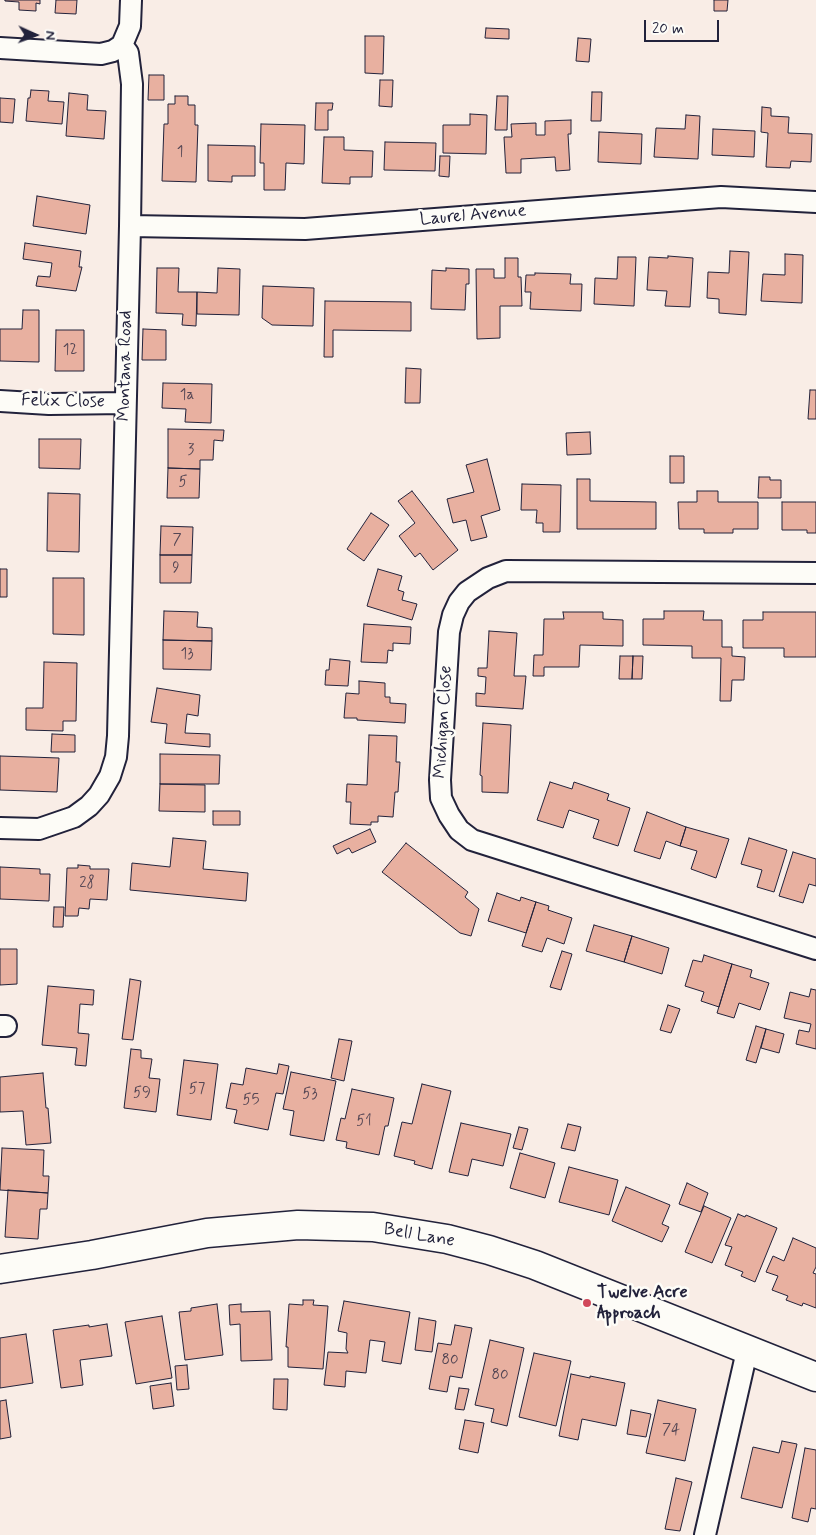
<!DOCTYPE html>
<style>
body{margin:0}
#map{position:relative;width:816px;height:1535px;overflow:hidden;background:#f9ede6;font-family:Mynerve,sans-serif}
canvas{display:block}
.north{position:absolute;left:10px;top:10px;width:50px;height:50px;-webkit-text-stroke:4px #fdfcf7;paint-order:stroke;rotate:92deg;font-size:14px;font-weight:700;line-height:20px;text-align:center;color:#22223b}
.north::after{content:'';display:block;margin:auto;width:18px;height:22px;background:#22223b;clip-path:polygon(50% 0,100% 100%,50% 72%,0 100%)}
.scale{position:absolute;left:644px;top:20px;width:75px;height:22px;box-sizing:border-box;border:2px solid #22223b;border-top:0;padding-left:6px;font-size:15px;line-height:18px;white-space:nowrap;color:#22223b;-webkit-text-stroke:4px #fdfcf7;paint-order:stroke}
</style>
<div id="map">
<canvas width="816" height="1535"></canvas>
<div class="north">N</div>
<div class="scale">20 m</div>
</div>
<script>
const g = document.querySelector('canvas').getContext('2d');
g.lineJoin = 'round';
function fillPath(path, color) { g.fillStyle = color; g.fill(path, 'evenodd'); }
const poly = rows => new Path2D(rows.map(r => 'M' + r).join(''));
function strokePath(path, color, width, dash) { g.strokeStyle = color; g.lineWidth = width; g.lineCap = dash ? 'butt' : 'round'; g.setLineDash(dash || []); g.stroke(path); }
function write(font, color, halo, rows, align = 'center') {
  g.font = font + ' Mynerve,sans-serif'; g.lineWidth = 5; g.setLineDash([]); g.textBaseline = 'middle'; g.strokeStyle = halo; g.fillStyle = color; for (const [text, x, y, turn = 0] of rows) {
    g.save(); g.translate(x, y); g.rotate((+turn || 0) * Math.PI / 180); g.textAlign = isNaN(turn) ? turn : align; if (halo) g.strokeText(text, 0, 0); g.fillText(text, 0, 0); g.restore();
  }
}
const building = poly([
 [5,0,40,0,40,4,36,3,36,11,19,10,19,2,5,1,5,0],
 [56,0,77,0,76,14,55,13,56,0],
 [714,0,728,0,727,11,714,11,714,0],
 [486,28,509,29,509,39,485,38,486,28],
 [365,36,384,36,383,74,365,73,365,36],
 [578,38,591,39,589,62,576,61,578,38],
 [149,75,164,75,164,100,148,100,149,75],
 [380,80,393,80,392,107,379,106,380,80],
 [31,90,49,91,48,101,64,102,62,124,26,121,28,98,30,98,31,90],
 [592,92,602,92,601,121,591,121,592,92],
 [69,93,88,95,87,110,106,111,104,139,66,136,69,93],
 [175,96,188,96,188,105,195,105,195,125,198,125,196,182,162,181,164,124,168,124,168,104,175,104,175,96],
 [497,96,508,96,507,130,495,130,497,96],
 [0,98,15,99,13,123,0,122,0,98],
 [316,103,333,103,332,110,328,110,328,130,315,130,316,103],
 [762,107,771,108,771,116,789,117,788,133,812,134,811,162,791,161,790,168,766,167,768,133,761,132,762,107],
 [470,114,487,115,486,154,443,153,443,125,470,125,470,114],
 [686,115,700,116,698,159,654,157,656,128,685,129,686,115],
 [571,120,571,134,568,134,570,170,556,171,555,157,521,159,521,173,506,173,504,137,512,137,511,124,536,123,536,135,545,135,545,121,571,120],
 [261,124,305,125,304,164,286,163,285,190,264,190,264,163,260,163,261,124],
 [713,129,755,131,754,157,712,155,713,129],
 [599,132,642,134,641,164,598,162,599,132],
 [324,137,344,137,344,150,373,151,372,177,350,177,350,184,322,183,324,137],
 [385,142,436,143,435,171,384,170,385,142],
 [208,145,255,146,255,176,232,176,232,182,208,181,208,145],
 [440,156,450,156,449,177,439,176,440,156],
 [37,196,90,205,86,234,33,226,37,196],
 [25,243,81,251,79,267,82,267,76,291,36,286,38,276,50,277,52,263,23,259,25,243],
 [730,251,749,252,746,315,719,313,719,299,707,298,708,272,729,273,730,251],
 [785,254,803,255,802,303,761,301,763,274,785,275,785,254],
 [668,256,693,258,690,307,665,306,667,291,647,290,649,257,668,258,668,256],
 [618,257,636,257,634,306,594,304,595,278,617,279,618,257],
 [505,258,518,258,518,277,521,277,522,306,500,306,500,338,477,339,476,269,494,269,494,278,505,278,505,258],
 [157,268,179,268,178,292,197,292,196,326,182,325,183,314,156,313,157,268],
 [218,268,240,269,239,315,197,314,197,292,217,293,218,268],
 [446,268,469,269,469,284,466,284,465,310,431,309,432,270,446,271,446,268],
 [535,273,571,274,570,284,582,284,581,311,530,309,531,292,525,292,526,275,535,275,535,273],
 [263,286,314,288,313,326,272,325,262,318,263,286],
 [325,301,411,302,411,331,333,330,333,357,324,357,325,301],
 [23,310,39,310,39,362,0,361,0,329,22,329,23,310],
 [143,329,166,330,166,360,142,360,143,329],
 [56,330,84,330,84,371,55,371,56,330],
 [406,368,421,369,420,403,405,403,406,368],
 [163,383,212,384,211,423,185,422,186,409,162,408,163,383],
 [810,390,816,390,816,419,808,419,810,390],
 [168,429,224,430,223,441,214,440,213,460,200,460,200,469,168,468,168,429],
 [590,432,591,454,567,455,566,433,590,432],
 [39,439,81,439,80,469,39,468,39,439],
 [670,456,684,456,684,483,670,483,670,456],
 [487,459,500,510,481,516,487,537,471,541,466,520,453,523,447,499,474,492,466,465,487,459],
 [168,468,200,469,199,498,167,498,168,468],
 [759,477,770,477,770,480,781,480,781,498,758,498,759,477],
 [577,479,590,479,590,501,656,502,656,529,577,529,577,479],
 [522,484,561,485,560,532,543,532,543,523,536,523,537,510,521,510,522,484],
 [412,491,458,550,433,570,420,553,415,557,399,536,415,523,398,501,412,491],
 [697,491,718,491,718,502,758,502,758,529,733,529,733,533,704,533,704,529,679,529,678,502,697,502,697,491],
 [48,493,80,494,79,552,47,551,48,493],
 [782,502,816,502,816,533,807,533,807,530,782,530,782,502],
 [371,513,389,525,364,561,347,549,371,513],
 [161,526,193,527,192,555,160,555,161,526],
 [160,555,192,555,191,583,160,583,160,555],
 [0,569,7,569,7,597,0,597,0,569],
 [378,569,402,576,398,590,404,592,402,600,417,604,412,620,367,606,378,569],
 [53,578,84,578,84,635,53,634,53,578],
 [164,611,198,612,197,627,212,628,212,641,163,640,164,611],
 [664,611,704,611,703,620,722,620,722,647,732,647,732,656,745,657,744,680,732,680,731,701,720,701,721,658,692,658,692,646,643,645,643,619,664,619,664,611],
 [563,612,603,612,603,619,623,620,623,646,580,645,579,667,544,667,544,676,533,676,534,655,543,655,544,619,564,619,563,612],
 [763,612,816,612,816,657,784,657,784,648,743,648,743,620,763,620,763,612],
 [364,624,411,627,410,644,393,643,393,651,388,650,387,663,361,662,364,624],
 [489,631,517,633,514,676,526,676,523,709,476,706,476,693,485,694,486,677,478,676,478,668,487,668,489,631],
 [163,640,212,641,211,670,163,669,163,640],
 [620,656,633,656,632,679,619,679,620,656],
 [633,656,643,656,642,679,632,679,633,656],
 [330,659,350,661,348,686,325,685,326,670,329,670,330,659],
 [44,662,77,663,76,721,63,721,63,731,26,730,26,708,43,708,44,662],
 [359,681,385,683,385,697,390,697,390,703,406,704,405,723,357,720,357,718,344,718,346,693,359,694,359,681],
 [157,688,200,695,198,716,187,714,185,733,210,734,210,747,165,743,167,724,151,722,157,688],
 [483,723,511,725,508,793,482,792,482,776,480,775,483,723],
 [52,734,75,735,75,752,51,752,52,734],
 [369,735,397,736,396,762,400,762,398,792,395,792,393,817,378,816,378,822,371,822,371,825,350,824,351,802,346,802,347,784,367,785,369,735],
 [160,754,220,755,219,784,160,784,160,754],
 [0,756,59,758,57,792,0,790,0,756],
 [550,782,572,789,574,782,609,794,607,800,630,808,618,846,593,838,599,820,569,810,563,828,537,820,550,782],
 [160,784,205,785,205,812,159,811,160,784],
 [213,811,240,811,240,825,213,825,213,811],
 [647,812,686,827,680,846,666,841,660,859,634,851,647,812],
 [686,827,729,839,716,878,691,869,697,851,680,846,686,827],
 [370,829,376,842,352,853,349,848,337,854,333,846,370,829],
 [173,838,206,841,203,869,248,873,246,901,130,890,132,863,170,867,173,838],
 [749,838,787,850,774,892,757,887,762,870,741,864,749,838],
 [406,843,468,892,465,897,479,909,471,936,460,933,382,872,406,843],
 [793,852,816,859,816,886,809,884,803,903,779,896,793,852],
 [78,865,90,866,90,869,109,869,107,900,90,899,89,909,79,908,78,916,65,916,67,868,78,868,78,865],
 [0,867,40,869,40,874,50,874,49,901,0,899,0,867],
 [497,893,520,901,521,897,536,902,526,933,488,921,497,893],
 [536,902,549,906,548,910,572,918,564,944,547,938,542,952,522,946,536,902],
 [54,907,64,907,63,927,53,927,54,907],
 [594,925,632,936,624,962,586,951,594,925],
 [632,936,669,948,662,974,624,962,632,936],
 [0,949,17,949,17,984,0,985,0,949],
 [562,951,572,954,561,990,550,987,562,951],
 [704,955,732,964,719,1007,701,1001,704,992,685,986,693,960,702,962,704,955],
 [732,964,752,970,750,977,769,983,760,1010,739,1003,734,1018,717,1013,732,964],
 [130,979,141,981,133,1040,122,1039,130,979],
 [48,986,94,990,93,1005,80,1004,78,1033,89,1034,86,1066,75,1065,77,1048,42,1045,48,986],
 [811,989,816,990,816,1049,796,1044,799,1030,809,1032,811,1024,784,1018,790,992,809,997,811,989],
 [668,1005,680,1009,671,1033,660,1030,668,1005],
 [756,1026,766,1029,756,1063,746,1060,756,1026],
 [766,1029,784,1034,779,1053,761,1048,766,1029],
 [339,1039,352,1041,344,1081,331,1078,339,1039],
 [131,1049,141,1050,141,1058,152,1059,149,1078,160,1079,156,1112,124,1108,131,1049],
 [184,1060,218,1064,211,1120,177,1115,184,1060],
 [279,1064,289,1066,283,1094,276,1093,268,1130,234,1123,237,1110,226,1108,231,1083,243,1085,246,1068,277,1074,279,1064],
 [291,1072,336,1081,324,1141,290,1135,294,1111,283,1109,291,1072],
 [43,1073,46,1108,48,1108,51,1143,26,1145,23,1111,0,1112,0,1077,43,1073],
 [422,1084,451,1091,432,1169,414,1164,415,1161,394,1156,402,1122,412,1124,422,1084],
 [352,1089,394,1098,388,1126,385,1126,379,1155,346,1148,347,1142,336,1140,341,1118,345,1119,352,1089],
 [461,1123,511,1134,503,1166,472,1159,468,1176,449,1172,461,1123],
 [568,1124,581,1127,575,1151,561,1148,568,1124],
 [519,1127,528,1129,522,1150,513,1148,519,1127],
 [2,1148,44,1150,43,1176,49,1176,48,1193,0,1190,2,1148],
 [520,1153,555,1163,545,1198,510,1188,520,1153],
 [569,1167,618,1180,609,1215,559,1202,569,1167],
 [687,1183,708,1193,701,1212,679,1204,687,1183],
 [626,1187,670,1205,662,1224,669,1227,662,1242,612,1221,626,1187],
 [8,1190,48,1193,47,1209,40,1209,38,1239,5,1237,8,1190],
 [704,1206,731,1218,712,1263,685,1252,704,1206],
 [738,1214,745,1217,746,1215,777,1228,755,1282,741,1276,743,1272,725,1265,732,1247,725,1245,738,1214],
 [793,1238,816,1248,816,1267,813,1273,816,1274,816,1308,803,1303,802,1306,786,1300,788,1296,772,1290,778,1276,766,1272,773,1256,784,1261,793,1238],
 [303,1300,314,1300,313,1305,328,1306,323,1369,288,1367,288,1347,286,1347,289,1304,303,1305,303,1300],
 [344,1301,410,1312,401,1364,382,1361,385,1342,370,1340,366,1373,346,1371,345,1387,324,1385,328,1352,348,1353,346,1349,347,1333,338,1331,344,1301],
 [217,1304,223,1355,185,1360,179,1312,191,1311,191,1308,217,1304],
 [241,1304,241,1312,270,1311,272,1360,241,1361,240,1324,230,1325,229,1305,241,1304],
 [162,1316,172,1378,136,1384,125,1322,162,1316],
 [419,1318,436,1321,432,1352,415,1350,419,1318],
 [107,1324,112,1356,80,1360,83,1385,61,1388,53,1330,89,1325,89,1327,107,1324],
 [455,1325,472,1328,462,1378,450,1376,447,1392,429,1389,438,1343,451,1345,455,1325],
 [26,1334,33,1383,0,1388,0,1338,26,1334],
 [490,1340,524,1348,507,1426,491,1422,494,1409,475,1405,490,1340],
 [534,1353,571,1361,556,1426,519,1417,534,1353],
 [187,1365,189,1389,177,1390,175,1366,187,1365],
 [571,1374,590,1378,590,1376,625,1383,616,1426,582,1419,578,1440,559,1436,571,1374],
 [274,1379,288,1379,287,1410,273,1409,274,1379],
 [171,1383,174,1406,153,1409,150,1386,171,1383],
 [459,1388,469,1389,464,1410,455,1409,459,1388],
 [6,1400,11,1437,0,1439,0,1401,6,1400],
 [658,1400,696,1409,685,1461,646,1453,658,1400],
 [631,1410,651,1414,646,1437,627,1434,631,1410],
 [465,1420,484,1423,478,1453,459,1449,465,1420],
 [782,1441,797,1444,782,1508,741,1498,753,1447,779,1453,782,1441],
 [805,1448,816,1450,816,1509,811,1508,808,1522,792,1518,805,1448],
 [676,1478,692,1482,680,1531,665,1529,676,1478]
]);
const street = poly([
 [0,48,101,54,113,51,122,45],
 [130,226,305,229,721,197,816,202],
 [0,401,49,404,125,403],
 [816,573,506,571,488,578,467,592,459,602,453,615,449,632,440,780,441,798,449,815,459,830,472,840,816,949],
 [0,828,39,829,74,817,89,806,99,795,110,776,116,757,118,736,130,226,132,84,128,53,122,45,130,26,131,0],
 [0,1026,6,1026],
 [705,1535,747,1351]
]);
const secondary = poly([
 [0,1269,92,1255,207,1233,298,1225,373,1227,447,1239,489,1250,535,1265,816,1377]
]);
const markers = [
 [587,1303,5,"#d1495b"]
];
const numberNames = [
 ["1",180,153],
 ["12",70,351],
 ["1a",187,396],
 ["3",191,451],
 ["5",183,483],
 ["7",177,541],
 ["9",176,569],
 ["13",187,655],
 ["28",87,884],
 ["57",197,1090],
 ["59",142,1094],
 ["53",310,1095],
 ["55",251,1101],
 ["51",364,1122],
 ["80",450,1361],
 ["80",500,1376],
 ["74",671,1431]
];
const streetNames = [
 ["Laurel Avenue",473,216,-5],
 ["Montana Road",126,366,-89],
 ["Felix Close",63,402,1],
 ["Michigan Close",444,722,-87],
 ["Bell Lane",419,1236,10]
];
const poiNames = [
 ["Twelve Acre",597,1293],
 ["Approach",597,1314]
];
fillPath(building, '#e8b0a0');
strokePath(building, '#22223b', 1);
strokePath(street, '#22223b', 24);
strokePath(secondary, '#22223b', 31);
strokePath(street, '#fdfcf7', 20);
strokePath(secondary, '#fdfcf7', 28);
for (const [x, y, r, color] of markers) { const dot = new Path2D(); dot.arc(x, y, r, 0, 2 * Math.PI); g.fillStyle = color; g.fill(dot); strokePath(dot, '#fdfcf7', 2); }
write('15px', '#544654', null, numberNames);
write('18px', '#22223b', '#fdfcf7', streetNames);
write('bold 18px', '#22223b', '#fdfcf7', poiNames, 'left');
</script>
